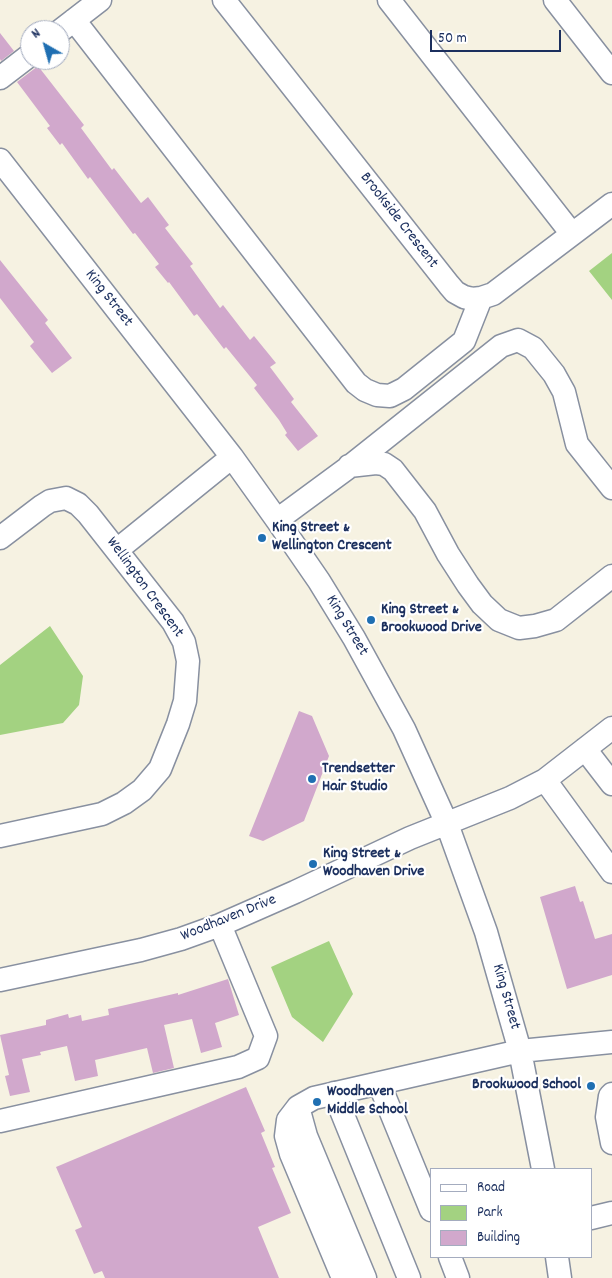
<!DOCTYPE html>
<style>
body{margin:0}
#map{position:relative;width:612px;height:1278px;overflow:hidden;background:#f6f2e2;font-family:Dekko,sans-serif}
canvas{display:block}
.legend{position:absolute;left:430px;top:1168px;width:162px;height:90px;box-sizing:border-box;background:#fff;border:1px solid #a4acbf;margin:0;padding:6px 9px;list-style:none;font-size:15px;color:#1b2f5e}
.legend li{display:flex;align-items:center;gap:10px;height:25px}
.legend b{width:25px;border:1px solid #a4acbf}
.north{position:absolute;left:20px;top:20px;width:50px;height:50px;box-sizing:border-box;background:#fff;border:1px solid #a4acbf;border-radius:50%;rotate:322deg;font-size:14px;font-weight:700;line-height:20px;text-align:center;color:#1b2f5e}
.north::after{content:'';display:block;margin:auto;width:18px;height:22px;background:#1f6fb2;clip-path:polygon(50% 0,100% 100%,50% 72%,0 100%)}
.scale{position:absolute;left:430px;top:30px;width:131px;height:22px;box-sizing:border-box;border:2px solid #1b2f5e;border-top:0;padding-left:6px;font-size:15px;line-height:18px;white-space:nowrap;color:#1b2f5e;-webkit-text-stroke:4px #fff;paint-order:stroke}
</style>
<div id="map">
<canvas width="612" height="1278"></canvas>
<ul class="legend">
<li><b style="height:6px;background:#fff"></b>Road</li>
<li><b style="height:14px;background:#a3d281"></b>Park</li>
<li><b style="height:14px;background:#d1a8cc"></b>Building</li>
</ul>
<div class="north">N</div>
<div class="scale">50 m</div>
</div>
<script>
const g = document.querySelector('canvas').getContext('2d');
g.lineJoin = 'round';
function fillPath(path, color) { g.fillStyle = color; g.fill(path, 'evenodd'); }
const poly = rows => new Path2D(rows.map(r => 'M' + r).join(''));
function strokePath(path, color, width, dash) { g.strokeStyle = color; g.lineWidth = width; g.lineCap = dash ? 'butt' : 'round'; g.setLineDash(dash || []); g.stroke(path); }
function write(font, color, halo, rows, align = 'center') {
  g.font = font + ' Dekko,sans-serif'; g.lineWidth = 4.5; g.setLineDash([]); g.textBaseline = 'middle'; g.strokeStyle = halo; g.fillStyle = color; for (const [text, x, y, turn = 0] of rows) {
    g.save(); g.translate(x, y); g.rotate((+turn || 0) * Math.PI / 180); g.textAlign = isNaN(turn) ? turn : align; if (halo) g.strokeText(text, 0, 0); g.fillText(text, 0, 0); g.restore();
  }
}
const green = poly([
 [612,253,612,300,589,271],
 [50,626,83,676,79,705,63,723,0,735,0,665],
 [329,941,353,994,323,1042,292,1017,271,967]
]);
const building = poly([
 [0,33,14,51,1,61,0,59],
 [38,66,84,125,81,128,112,170,114,168,141,203,148,197,169,225,165,228,193,264,190,266,220,308,223,305,250,340,254,336,276,363,270,367,294,399,291,402,318,436,298,451,285,435,287,433,279,420,254,388,257,385,226,347,224,349,197,314,194,316,169,282,168,283,155,267,159,264,135,233,133,234,90,177,88,179,62,143,60,145,47,128,50,126,17,82],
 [0,260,48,320,45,323,72,358,52,373,30,346,34,342,0,298],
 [299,711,312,716,329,756,304,821,263,841,249,836],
 [575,886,580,902,583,901,595,939,612,934,612,975,567,989,540,897],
 [228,979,239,1015,215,1023,222,1047,201,1053,192,1019,164,1025,174,1068,153,1073,147,1048,95,1060,98,1076,75,1081,67,1046,40,1052,41,1055,22,1059,30,1092,10,1096,5,1076,9,1075,0,1035,46,1025,46,1020,68,1014,69,1018,81,1015,82,1021,109,1015,108,1009,178,993,178,995],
 [246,1087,265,1131,261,1133,275,1167,272,1168,291,1213,258,1227,279,1278,105,1278,102,1271,94,1274,75,1230,82,1227,56,1167]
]);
const minor = poly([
 [224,0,449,285,455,292,464,297,472,299,481,298,493,294,612,204],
 [389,0,572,234],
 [555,0,612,73],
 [74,20,356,383,365,390,377,395,390,396,404,389,464,341,481,298],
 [60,31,100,0],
 [0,78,30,55],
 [0,160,232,457,277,520,319,581,354,638,404,729,447,824,486,932,520,1051,543,1169],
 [349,466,376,463,384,464,393,470,425,511,448,554,468,585,482,604,499,620,519,628,535,626,556,620,612,576],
 [277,520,349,467,501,346,518,340,533,348,554,374,564,392,577,444,612,488],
 [0,538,42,506,50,501,66,498,78,504,88,514,173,622,184,642,188,661,185,701,178,724,160,769,142,790,124,803,102,814,0,836],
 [117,550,232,457],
 [585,749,612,784],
 [545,780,612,872],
 [0,980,141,950,181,939,220,925,295,892,410,838,510,798,545,780,612,728],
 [379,1083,431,1210],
 [334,1093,409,1278],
 [612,1094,610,1096,607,1117,612,1143],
 [298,1107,306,1136,365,1278],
 [0,1121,238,1067,258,1058,266,1036,220,925],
 [591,1218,612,1213],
 [450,1257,458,1278],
 [557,1257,560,1278],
 [343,1278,291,1154,286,1136,288,1120,298,1107,314,1098,520,1051,612,1042]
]);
const markers = [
 [262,538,5,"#1f6fb2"],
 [371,620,5,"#1f6fb2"],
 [312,779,5,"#1f6fb2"],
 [313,864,5,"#1f6fb2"],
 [591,1086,5,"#1f6fb2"],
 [317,1102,5,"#1f6fb2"]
];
const streetNames = [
 ["Brookside Crescent",398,221,52],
 ["King Street",108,299,52],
 ["Wellington Crescent",144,588,54],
 ["King Street",346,626,59],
 ["Woodhaven Drive",229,919,-22],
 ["King Street",505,997,74]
];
const poiNames = [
 ["King Street &",272,529],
 ["Wellington Crescent",272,547],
 ["King Street &",381,611],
 ["Brookwood Drive",381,629],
 ["Trendsetter",322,770],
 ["Hair Studio",322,788],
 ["King Street &",323,855],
 ["Woodhaven Drive",323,873],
 ["Brookwood School",581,1086,"right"],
 ["Woodhaven",327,1093],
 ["Middle School",327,1111]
];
fillPath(green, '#a3d281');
fillPath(building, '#d1a8cc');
strokePath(minor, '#8890a0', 25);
strokePath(minor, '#fff', 22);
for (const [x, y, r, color] of markers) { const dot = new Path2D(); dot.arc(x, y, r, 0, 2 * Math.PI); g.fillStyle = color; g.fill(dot); strokePath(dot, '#fff', 2); }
write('16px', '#1b2f5e', '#fff', streetNames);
write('bold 16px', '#1b2f5e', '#fff', poiNames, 'left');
</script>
